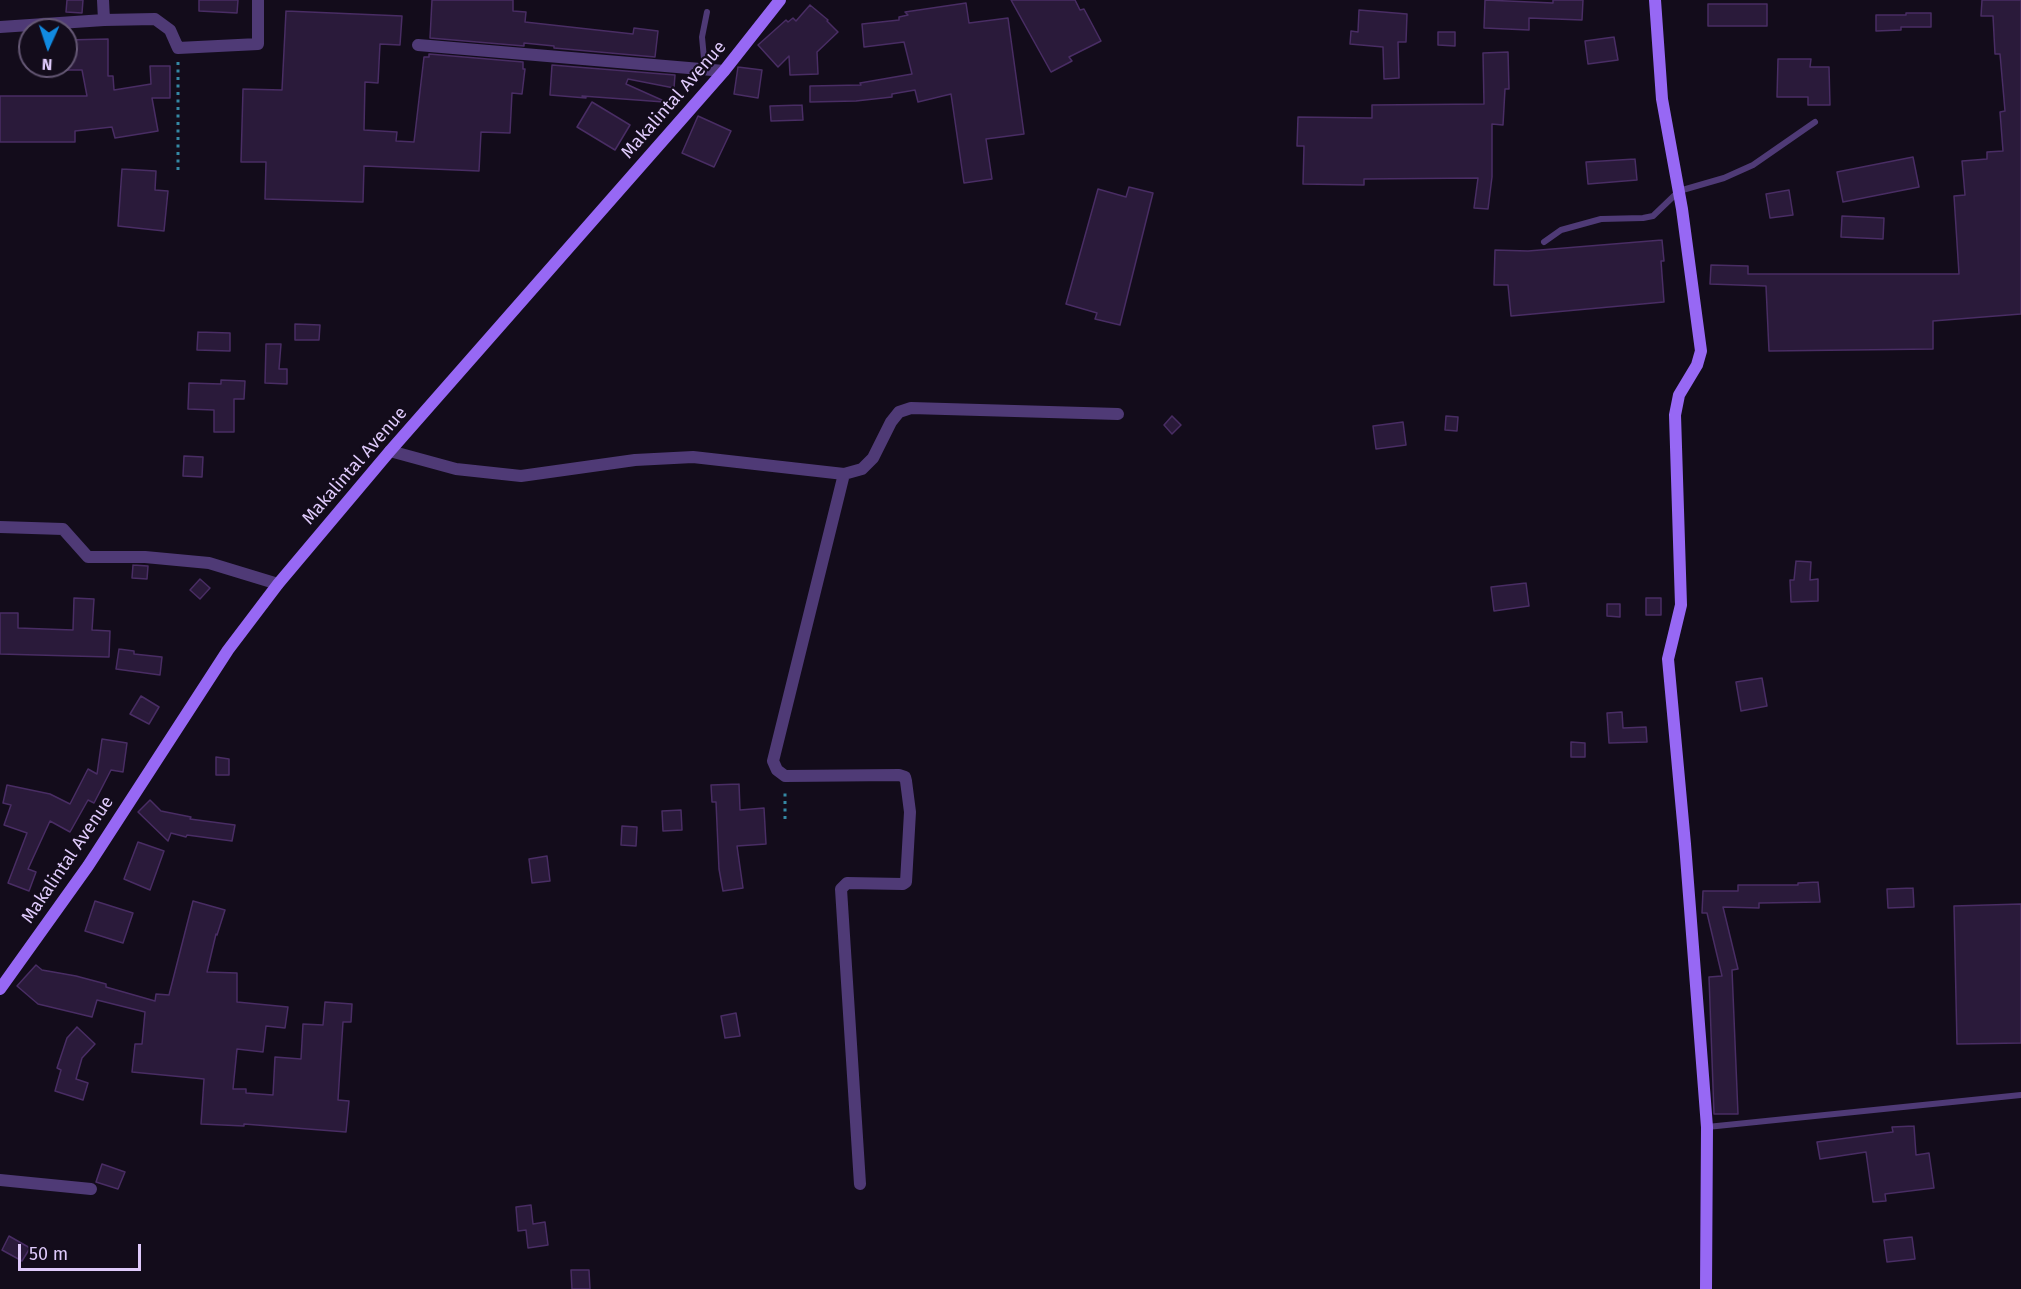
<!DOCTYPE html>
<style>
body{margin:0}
#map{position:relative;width:2021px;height:1289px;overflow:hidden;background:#130c1b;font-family:"Fira Sans",sans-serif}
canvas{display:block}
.north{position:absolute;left:18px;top:18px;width:60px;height:60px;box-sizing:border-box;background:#130c1b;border:2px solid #655875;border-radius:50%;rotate:183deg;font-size:16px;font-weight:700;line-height:24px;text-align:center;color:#dfcafb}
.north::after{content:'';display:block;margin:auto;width:21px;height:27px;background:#118ae0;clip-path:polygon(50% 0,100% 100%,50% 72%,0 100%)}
.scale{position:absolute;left:18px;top:1244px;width:123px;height:27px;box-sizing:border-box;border:3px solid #dfcafb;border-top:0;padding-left:8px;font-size:18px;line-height:21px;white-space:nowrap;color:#dfcafb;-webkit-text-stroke:4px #130c1b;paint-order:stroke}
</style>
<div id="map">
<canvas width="2021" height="1289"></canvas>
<div class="north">N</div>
<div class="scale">50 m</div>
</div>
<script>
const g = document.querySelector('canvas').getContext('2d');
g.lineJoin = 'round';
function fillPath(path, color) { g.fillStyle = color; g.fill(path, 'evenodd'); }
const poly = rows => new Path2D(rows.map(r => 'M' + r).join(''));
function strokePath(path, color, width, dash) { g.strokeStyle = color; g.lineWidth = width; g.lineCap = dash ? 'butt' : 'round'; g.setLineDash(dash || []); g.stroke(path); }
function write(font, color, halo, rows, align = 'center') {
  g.font = font + ' "Fira Sans",sans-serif'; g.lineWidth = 4.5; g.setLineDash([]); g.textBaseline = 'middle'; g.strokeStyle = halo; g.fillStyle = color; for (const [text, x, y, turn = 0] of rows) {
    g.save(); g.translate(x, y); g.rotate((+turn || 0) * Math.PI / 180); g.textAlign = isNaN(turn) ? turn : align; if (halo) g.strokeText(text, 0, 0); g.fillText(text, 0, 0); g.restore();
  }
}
const building = poly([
 [67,0,83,0,82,13,66,12,67,0],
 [199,0,238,0,237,13,199,11,199,0],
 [432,0,513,0,513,11,526,12,525,22,633,34,634,28,658,31,655,57,554,48,554,46,524,43,524,46,430,38,432,0],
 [1011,0,1075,0,1080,10,1084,9,1101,41,1069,57,1072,61,1051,72,1011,0],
 [1485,0,1553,3,1553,0,1583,0,1582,20,1529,18,1529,30,1484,28,1485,0],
 [1982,0,2021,0,2021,314,1933,321,1933,349,1769,351,1766,286,1710,284,1711,265,1748,266,1748,274,1959,274,1954,196,1965,195,1962,161,1987,159,1987,152,2003,151,2000,112,2005,111,2000,54,1995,54,1993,16,1981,16,1982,0],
 [966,3,969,23,1008,18,1024,134,986,139,992,179,964,183,951,94,918,102,915,90,892,94,892,97,856,101,810,102,810,86,861,85,860,83,912,74,904,42,864,47,862,24,899,20,899,17,908,15,905,12,966,3],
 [1708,4,1767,4,1767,26,1708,26,1708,4],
 [810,5,828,20,827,21,838,32,817,52,818,74,790,75,789,56,778,67,758,45,786,20,788,22,793,18,796,21,810,5],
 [1359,10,1407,14,1406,42,1398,42,1399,78,1384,79,1383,47,1350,44,1351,31,1358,32,1359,10],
 [286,11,402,16,400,45,380,44,378,83,365,82,364,130,397,132,396,141,414,142,424,57,429,57,429,54,523,62,523,69,525,69,522,94,512,93,510,133,481,132,479,171,364,166,363,202,265,199,266,162,241,162,243,89,282,90,286,11],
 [1906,13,1931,13,1931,27,1901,27,1901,30,1876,31,1876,15,1906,15,1906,13],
 [1438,32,1455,32,1455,46,1438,45,1438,32],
 [1614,37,1618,60,1588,64,1585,41,1614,37],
 [108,39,108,76,113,76,114,90,151,84,150,66,170,66,170,98,152,98,158,131,115,138,112,127,75,131,75,142,0,142,0,96,87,96,82,70,66,70,66,40,108,39],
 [1508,52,1509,89,1505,89,1503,125,1492,124,1492,177,1488,209,1474,208,1478,178,1364,179,1364,185,1303,184,1304,146,1297,146,1298,117,1372,118,1372,105,1484,104,1483,53,1508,52],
 [1778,59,1811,59,1810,67,1829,67,1830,105,1808,105,1808,97,1777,97,1778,59],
 [552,65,675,75,674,88,628,79,626,84,664,101,664,102,582,96,586,98,550,95,552,65],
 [738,67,762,70,758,98,734,94,738,67],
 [592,102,630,125,615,150,577,127,592,102],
 [802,105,803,120,771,121,770,106,802,105],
 [698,116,731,131,714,167,682,153,698,116],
 [1913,157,1919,187,1843,202,1837,172,1913,157],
 [1635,159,1637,180,1588,184,1586,162,1635,159],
 [122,169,156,171,155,190,168,191,164,231,118,226,122,169],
 [1129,187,1153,193,1120,325,1095,319,1097,313,1066,304,1098,189,1126,197,1129,187],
 [1789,190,1793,215,1770,218,1766,194,1789,190],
 [1842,216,1884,218,1883,239,1841,237,1842,216],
 [1662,240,1664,261,1661,261,1664,302,1511,316,1508,285,1494,285,1495,250,1528,251,1662,240],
 [295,324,320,325,319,340,295,340,295,324],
 [198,332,230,333,230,351,197,350,198,332],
 [266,344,281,344,279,369,287,369,287,384,265,383,266,344],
 [221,380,245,381,244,399,234,399,234,432,214,432,214,410,188,409,189,383,221,384,221,380],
 [1172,416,1181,425,1172,434,1164,425,1172,416],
 [1446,416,1458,417,1457,431,1445,430,1446,416],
 [1403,422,1406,445,1376,449,1373,426,1403,422],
 [184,456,203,457,202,477,183,476,184,456],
 [1796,561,1811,562,1810,580,1818,579,1818,601,1791,602,1790,580,1794,580,1796,561],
 [133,565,148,566,147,579,132,578,133,565],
 [200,579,210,588,200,599,190,590,200,579],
 [1526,583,1529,606,1494,611,1491,587,1526,583],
 [74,598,94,599,92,630,110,631,109,657,0,654,0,613,18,613,18,628,73,630,74,598],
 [1646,598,1661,598,1661,615,1646,615,1646,598],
 [1607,604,1620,604,1620,617,1607,616,1607,604],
 [119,649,134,651,134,654,162,657,160,675,116,669,119,649],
 [1762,678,1767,706,1741,711,1736,682,1762,678],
 [141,696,159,707,149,724,130,714,141,696],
 [1622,712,1623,728,1646,727,1647,742,1609,743,1607,713,1622,712],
 [102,739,127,743,123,772,111,770,94,803,88,800,70,832,50,821,28,869,36,872,29,891,8,883,27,833,4,825,11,805,3,803,7,785,50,794,70,804,88,769,97,774,102,739],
 [1571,742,1585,743,1585,757,1571,757,1571,742],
 [216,757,229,759,229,775,216,775,216,757],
 [739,784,740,810,764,808,766,844,737,846,743,888,723,891,719,869,716,802,712,802,711,785,739,784],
 [150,800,161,811,191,817,190,819,235,825,232,841,187,835,186,837,171,833,168,841,138,812,150,800],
 [681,810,682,830,663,831,662,811,681,810],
 [622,826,637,827,636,846,621,845,622,826],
 [138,842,164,851,150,890,124,879,138,842],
 [547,856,550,881,532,883,529,859,547,856],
 [1818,882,1820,902,1759,903,1759,908,1723,907,1738,969,1732,970,1738,1114,1714,1114,1709,977,1722,976,1707,913,1702,913,1703,891,1738,891,1738,885,1798,885,1798,883,1818,882],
 [1913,888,1914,907,1888,908,1887,889,1913,888],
 [95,901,133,913,123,943,85,931,95,901],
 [193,901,225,910,217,935,216,934,207,972,237,973,237,1002,288,1007,285,1028,266,1026,263,1052,237,1049,233,1089,246,1089,246,1093,273,1095,275,1057,301,1059,303,1024,323,1025,325,1002,352,1004,351,1022,343,1022,338,1100,349,1101,346,1132,244,1124,244,1126,201,1124,204,1079,132,1072,135,1044,142,1044,145,1012,97,1000,92,1017,38,1004,17,986,36,965,42,970,76,976,106,984,106,987,155,1001,156,994,169,995,193,901],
 [2021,904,2021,1043,1957,1044,1954,906,2021,904],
 [736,1013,740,1036,725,1038,721,1016,736,1013],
 [77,1027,95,1044,82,1058,76,1079,88,1083,83,1100,55,1091,61,1070,57,1068,67,1038,77,1027],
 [1914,1126,1916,1155,1929,1153,1934,1188,1885,1194,1886,1201,1873,1202,1866,1152,1820,1159,1817,1142,1893,1132,1892,1127,1914,1126],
 [102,1164,125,1172,118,1189,96,1182,102,1164],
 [531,1205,533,1224,545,1222,548,1245,528,1248,526,1230,518,1231,516,1207,531,1205],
 [9,1236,30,1248,22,1261,2,1250,9,1236],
 [1912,1237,1915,1259,1887,1262,1884,1240,1912,1237],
 [571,1270,589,1270,590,1289,572,1289,571,1270]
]);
const path = poly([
 [178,62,178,172],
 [785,819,785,790]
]);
const lane = poly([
 [705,69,702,37,707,12],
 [1544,242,1561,230,1601,219,1643,218,1653,216,1679,191,1724,178,1753,165,1815,122],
 [1707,1127,2021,1095]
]);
const street = poly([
 [104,20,155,19,170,30,178,48,258,44,258,0],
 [0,27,104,20,103,0],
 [418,45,724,71],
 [390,451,456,469,521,476,635,460,693,457,844,474,773,761,777,770,785,776,899,775,905,777,906,781,910,812,906,882,903,884,847,883,841,889,860,1184],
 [844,474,862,469,873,458,891,422,899,412,911,408,1118,414],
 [0,527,63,529,88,557,145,557,209,563,278,584],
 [0,1180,91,1189]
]);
const secondary = poly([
 [1655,0,1662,99,1682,209,1701,351,1697,365,1679,395,1675,415,1681,605,1668,659,1685,844,1707,1127,1706,1289],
 [0,989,88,866,228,650,278,584,390,451,724,71,780,0]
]);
const streetNames = [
 ["Makalintal Avenue",674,100,-49],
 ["Makalintal Avenue",355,466,-49],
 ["Makalintal Avenue",68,860,-56]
];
fillPath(building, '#2a1a3a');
strokePath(building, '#492d64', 1.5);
strokePath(path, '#3588a4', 3, [3, 4.5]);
strokePath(lane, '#4f3a76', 6);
strokePath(street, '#4f3a76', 12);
strokePath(secondary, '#9768f4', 12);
write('18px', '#dfcafb', '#130c1b', streetNames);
</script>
